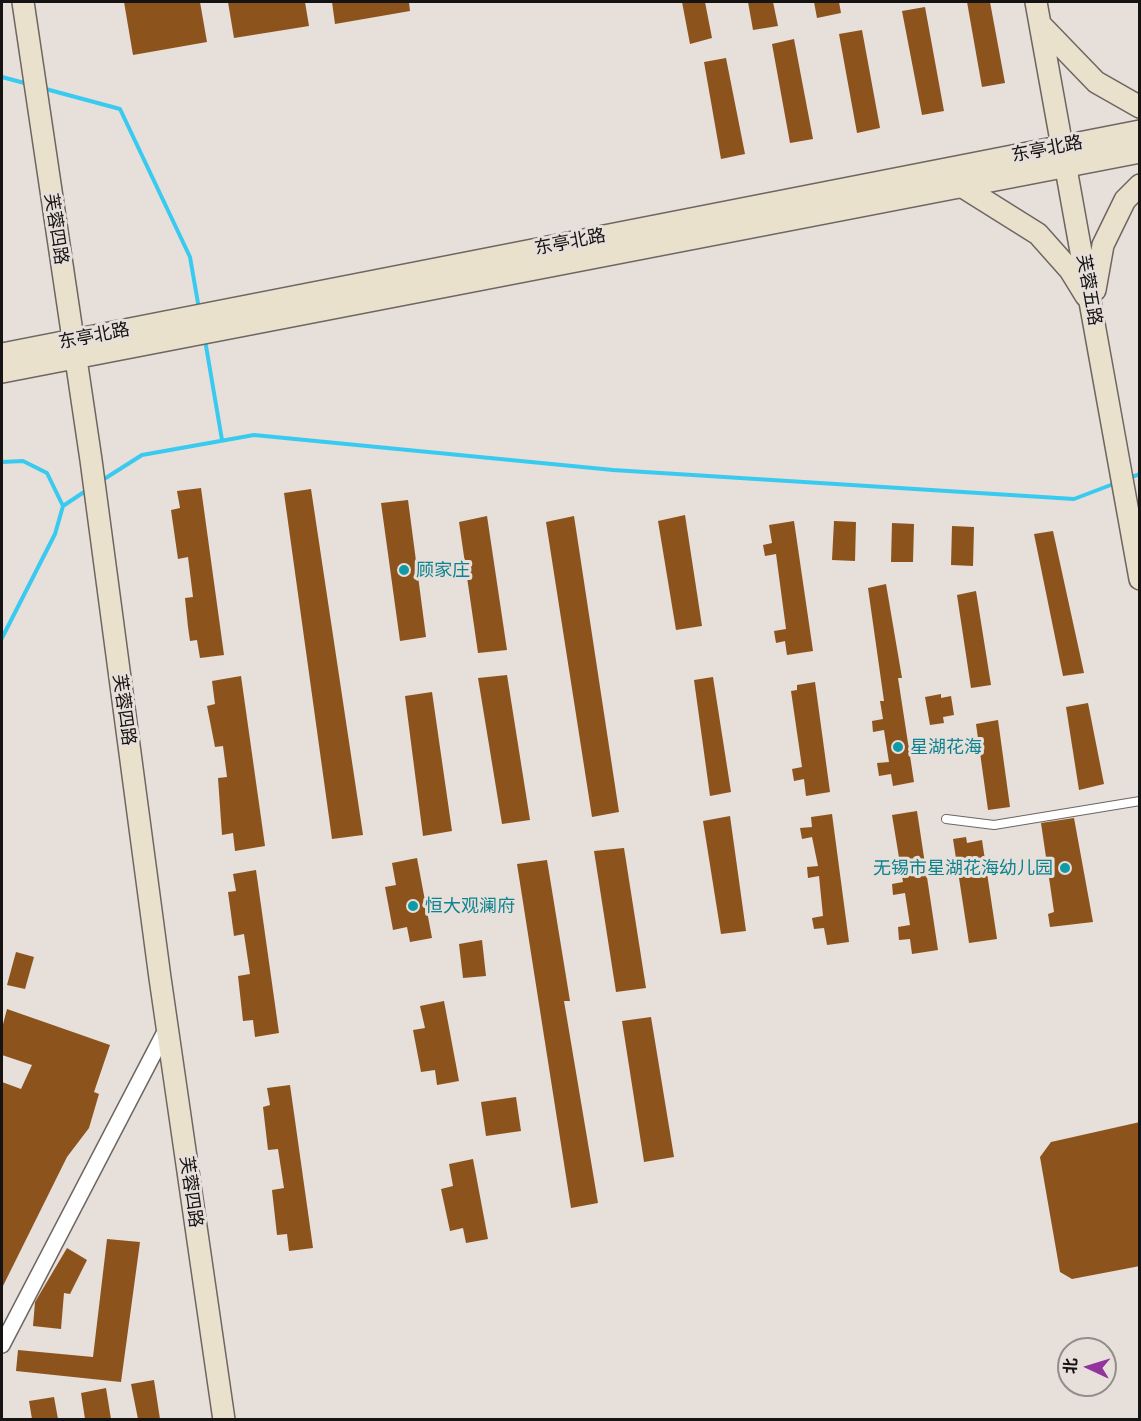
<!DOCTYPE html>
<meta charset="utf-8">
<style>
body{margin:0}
#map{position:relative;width:1141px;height:1421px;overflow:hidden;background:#e6dfda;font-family:"Public Sans","Noto Sans SC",sans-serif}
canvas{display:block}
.frame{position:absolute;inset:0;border:3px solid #161412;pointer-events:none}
.north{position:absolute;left:1057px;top:1337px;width:60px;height:60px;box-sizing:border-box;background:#e6dfda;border:2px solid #938e8a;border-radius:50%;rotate:274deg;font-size:16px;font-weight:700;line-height:24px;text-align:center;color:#161412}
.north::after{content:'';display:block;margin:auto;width:21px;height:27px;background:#93349c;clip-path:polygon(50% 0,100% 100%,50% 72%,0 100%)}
</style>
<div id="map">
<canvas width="1141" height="1421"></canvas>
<div class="frame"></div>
<div class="north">北</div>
</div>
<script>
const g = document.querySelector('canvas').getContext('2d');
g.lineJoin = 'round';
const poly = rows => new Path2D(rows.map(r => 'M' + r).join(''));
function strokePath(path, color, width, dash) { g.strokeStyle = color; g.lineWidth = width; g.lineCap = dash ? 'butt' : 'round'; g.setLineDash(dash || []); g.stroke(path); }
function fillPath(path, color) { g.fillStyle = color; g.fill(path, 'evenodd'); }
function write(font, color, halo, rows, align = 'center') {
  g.font = font + ' "Public Sans","Noto Sans SC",sans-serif'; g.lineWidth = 6; g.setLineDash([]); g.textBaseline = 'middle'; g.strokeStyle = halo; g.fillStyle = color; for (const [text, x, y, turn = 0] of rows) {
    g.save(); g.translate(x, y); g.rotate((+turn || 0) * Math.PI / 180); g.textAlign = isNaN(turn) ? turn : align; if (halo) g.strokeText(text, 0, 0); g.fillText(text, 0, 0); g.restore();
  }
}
const stream = poly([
 [2,77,28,84],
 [42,88,120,109,190,257,199,309],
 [205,340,222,440],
 [2,462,23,461,47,473,63,506,87,490],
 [1129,478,1140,474],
 [101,481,142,455,254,435,613,470,1074,499,1116,483],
 [2,638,55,534,63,506]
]);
const building = poly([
 [124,2,200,2,207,42,133,55],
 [228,2,305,2,309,26,234,38],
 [332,2,409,2,410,11,335,24],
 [682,2,705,2,712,38,690,44],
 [748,2,773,2,778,26,753,30],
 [814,2,839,2,841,13,817,18],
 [967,2,990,2,1005,83,982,87],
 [925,7,944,111,922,115,902,11],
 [862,30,880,128,857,133,839,34],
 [794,39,813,139,790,143,772,44],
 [726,58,745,154,721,159,704,62],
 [201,488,224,655,200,658,197,640,190,641,188,627,185,598,193,597,188,557,178,559,171,510,180,508,177,491],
 [311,489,363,835,332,839,284,493],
 [408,500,426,637,400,641,381,503],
 [685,515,702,626,676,630,658,521],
 [487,516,507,650,478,653,459,522],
 [574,516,619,812,592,817,546,522],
 [794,521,813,651,787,655,785,641,776,643,774,631,786,629,776,554,765,556,763,545,772,543,769,525],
 [834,521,856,522,855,561,832,560],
 [892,523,914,524,913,562,891,562],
 [952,526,974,527,973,566,951,565],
 [1053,531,1084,673,1063,676,1034,534],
 [886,584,902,678,898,678,914,782,893,786,891,774,879,776,877,763,889,762,884,730,873,732,872,721,883,719,880,701,884,701,868,588],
 [976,591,991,685,971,688,957,595],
 [507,675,530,820,502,824,478,678],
 [241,676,265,846,235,851,233,833,222,835,218,778,227,777,223,746,215,747,207,706,215,704,212,681],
 [713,677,731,792,710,796,694,680],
 [815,682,830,792,806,796,804,779,794,781,792,769,802,767,791,691,797,690,797,685],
 [432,692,452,831,423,836,405,696],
 [941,694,941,698,951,696,954,715,943,717,944,723,930,725,925,697],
 [1088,703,1104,784,1079,790,1066,707],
 [998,720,1010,807,988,810,976,724],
 [917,811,938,950,912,954,910,939,899,940,898,927,910,925,905,893,893,895,892,884,903,882,892,815],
 [832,814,849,942,827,945,824,928,814,929,812,918,823,916,819,876,808,878,807,867,818,866,812,837,802,839,800,828,812,827,811,817],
 [730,816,746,931,721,934,703,821],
 [1074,818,1093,922,1050,927,1048,914,1054,912,1041,823],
 [966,837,967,843,982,840,997,939,969,943,953,839],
 [624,848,646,988,616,992,594,851],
 [417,858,432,938,410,942,407,927,393,930,385,887,396,885,392,863],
 [547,860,570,1001,564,1001,598,1203,571,1208,517,864],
 [256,870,279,1033,255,1037,253,1020,243,1021,238,976,250,974,244,934,234,936,228,892,236,891,233,874],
 [482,940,486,976,463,978,459,944],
 [16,952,34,957,25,989,7,985],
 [444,1001,459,1081,437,1085,435,1070,421,1072,413,1030,425,1028,420,1006],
 [7,1009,110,1045,94,1092,99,1094,89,1128,67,1157,2,1288,2,1082,21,1089,32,1065,2,1055,2,1028],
 [651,1017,674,1157,644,1162,622,1021],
 [290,1085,313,1248,289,1251,287,1234,277,1235,272,1190,284,1188,278,1149,268,1150,263,1107,270,1105,267,1088],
 [516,1097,521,1131,486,1136,481,1102],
 [1140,1122,1140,1266,1072,1279,1060,1272,1040,1157,1051,1142],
 [473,1159,488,1239,466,1243,463,1228,450,1231,441,1189,453,1186,449,1164],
 [107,1239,140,1242,121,1382,16,1371,18,1350,93,1357],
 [67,1248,87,1260,70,1294,64,1293,61,1329,33,1326,35,1302],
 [154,1380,160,1419,138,1419,131,1384],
 [106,1388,111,1419,85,1419,81,1393],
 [54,1397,58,1419,32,1419,29,1401]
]);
const lane = poly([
 [946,819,994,825,1140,801]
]);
const street = poly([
 [2,1345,167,1028]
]);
const secondary = poly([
 [23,2,91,460,160,978,224,1420],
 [1036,2,1140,579],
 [1040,24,1096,82,1140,107],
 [963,187,1038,234,1070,270,1086,296],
 [1095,290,1103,245,1125,200,1140,185],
 [2,354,1140,131],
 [2,372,1140,152]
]);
const markers = [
 [404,570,6,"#0f9aa8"],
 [898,747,6,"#0f9aa8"],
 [1065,868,6,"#0f9aa8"],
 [413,906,6,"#0f9aa8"]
];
const streetNames = [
 ["东亭北路",1047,149,-11],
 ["芙蓉四路",56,229,81],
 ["东亭北路",570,242,-11],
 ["芙蓉五路",1089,290,80],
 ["东亭北路",94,336,-11],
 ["芙蓉四路",124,710,82],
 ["芙蓉四路",191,1192,82]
];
const cultureNames = [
 ["顾家庄",416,570],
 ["星湖花海",910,747],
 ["无锡市星湖花海幼儿园",1053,868,"right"],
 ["恒大观澜府",425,906]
];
strokePath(stream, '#39caf0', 4);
fillPath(building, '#8d531c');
strokePath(lane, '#6d6662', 10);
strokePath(street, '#6d6662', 18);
strokePath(secondary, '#6d6662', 24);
strokePath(lane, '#fff', 8);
strokePath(street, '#fff', 15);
strokePath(secondary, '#eae1cd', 21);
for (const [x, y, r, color] of markers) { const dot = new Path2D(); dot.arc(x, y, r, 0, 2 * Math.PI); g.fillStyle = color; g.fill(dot); strokePath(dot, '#e6dfda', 2); }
write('18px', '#161412', '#e6dfda', streetNames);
write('18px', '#0d838f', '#e6dfda', cultureNames, 'left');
</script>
